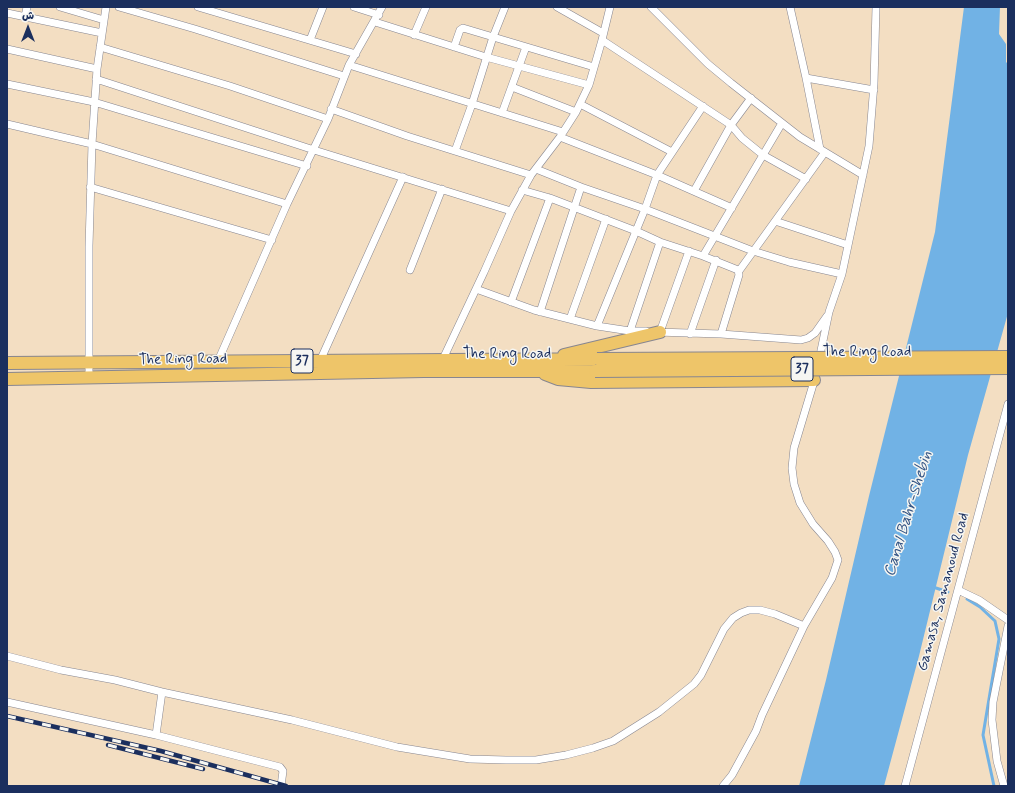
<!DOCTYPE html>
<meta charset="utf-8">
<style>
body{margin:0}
#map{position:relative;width:1015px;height:793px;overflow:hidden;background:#f3dec2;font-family:Mynerve,"Playpen Sans Arabic",sans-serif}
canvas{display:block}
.frame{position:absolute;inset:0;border:8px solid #1b2f5e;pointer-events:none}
.north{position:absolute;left:8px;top:8px;width:40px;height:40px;-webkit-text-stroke:3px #f6f6f2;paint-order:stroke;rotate:0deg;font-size:11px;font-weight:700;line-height:16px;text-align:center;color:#1b2f5e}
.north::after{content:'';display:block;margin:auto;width:14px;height:18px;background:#1b2f5e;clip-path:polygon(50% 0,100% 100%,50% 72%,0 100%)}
</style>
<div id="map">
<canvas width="1015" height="793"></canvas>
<div class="frame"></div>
<div class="north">ش</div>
</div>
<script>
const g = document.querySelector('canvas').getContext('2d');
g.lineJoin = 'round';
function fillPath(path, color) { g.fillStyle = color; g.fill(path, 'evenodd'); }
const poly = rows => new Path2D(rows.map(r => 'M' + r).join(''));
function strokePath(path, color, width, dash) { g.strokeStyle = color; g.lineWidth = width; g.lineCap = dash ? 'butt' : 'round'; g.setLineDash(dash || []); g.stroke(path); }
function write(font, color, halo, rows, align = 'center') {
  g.font = font + ' Mynerve,sans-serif'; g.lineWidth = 3; g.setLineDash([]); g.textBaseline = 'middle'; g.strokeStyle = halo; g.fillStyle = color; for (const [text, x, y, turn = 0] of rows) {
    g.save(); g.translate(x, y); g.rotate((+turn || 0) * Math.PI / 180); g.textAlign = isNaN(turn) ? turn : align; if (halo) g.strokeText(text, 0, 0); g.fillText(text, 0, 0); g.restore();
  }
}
const water = poly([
 [964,7,1000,7,999,34,1006,44,1006,63,1008,61,1008,313,968,455,919,656,884,786,799,786,826,680,869,496,935,232]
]);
const stream = poly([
 [933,587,948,592],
 [967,599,980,607,995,621,999,639,983,735,994,786]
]);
const minor = poly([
 [60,7,104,20],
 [119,7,195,29,344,76],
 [198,7,356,54],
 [354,7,379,15],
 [557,7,603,33],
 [651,7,708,64,731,83,800,137,863,175],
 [790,7,806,78,820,149],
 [7,13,102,33],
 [25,17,27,7],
 [375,22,486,57,589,85],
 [414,35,426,7],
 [310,40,323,7],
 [602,40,731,125,742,138,763,155,806,179],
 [100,47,230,86,328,119],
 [454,47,460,30,463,28,594,67],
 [7,49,97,69],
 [349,65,563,132],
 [806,78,874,90],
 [96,79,314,150,511,211],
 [7,84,94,102,307,166],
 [512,87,576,112],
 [580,104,672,152],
 [331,109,407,136,531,175],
 [502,113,526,47],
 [7,124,92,144,287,204],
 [560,137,657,175,732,208],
 [455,151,472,104,493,37,505,7],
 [536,169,581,187,645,209,753,251,789,262,842,274],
 [90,187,272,240],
 [522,190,550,198,636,231,660,242,703,256,738,270,739,275,721,334],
 [694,191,731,125,751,98],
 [775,221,848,245],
 [703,256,782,123],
 [410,270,442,189],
 [739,271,825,152],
 [476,289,534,310,597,326,630,331,646,331],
 [511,302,550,198],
 [540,312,581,187],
 [570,319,606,219],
 [597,326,645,209,657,175,703,106],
 [630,331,660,242],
 [656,332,721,334,801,340,808,338,815,333,827,316],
 [660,332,689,251],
 [690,334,716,260],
 [819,360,829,312,842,274,869,146,874,84,876,7],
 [218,361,287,204,328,119,349,65,382,7],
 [320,361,403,177],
 [442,361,484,272,511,211,531,175,560,137,576,112,589,85,602,40,610,7],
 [89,378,89,246,92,144,97,69,106,7],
 [958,590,979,600,1008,620],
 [7,656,61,670,115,680,162,692,292,720,397,747,470,759,506,760,536,760,566,755,593,748,613,741,659,712,694,684,701,675,724,629,733,618,741,613,749,610,760,610,775,614,804,626],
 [7,702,156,735,280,767,283,771,281,786],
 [156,735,162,692],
 [723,786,732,775,756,731,762,715,804,626,832,578,838,560,835,552,828,541,813,524,800,503,794,484,792,468,794,448,815,378],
 [905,786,1008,404],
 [1004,786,997,761,992,720,993,702,1008,626]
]);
const trunk = poly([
 [564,355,660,332],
 [7,363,597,359],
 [545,374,558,379,591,382,814,380],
 [7,379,424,371,595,371]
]);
const rail = poly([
 [7,716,161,751,286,786],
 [108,745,203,769]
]);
const trunkBridge = poly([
 [597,359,1008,357],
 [595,371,1008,368]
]);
const shields = [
 [302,361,22],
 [802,369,22]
];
const shieldNames = [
 ["37",302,361],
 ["37",802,369]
];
const streetNames = [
 ["The Ring Road",867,353],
 ["The Ring Road",507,355],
 ["The Ring Road",183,360,-1],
 ["Gamasa, Samanoud Road",944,592,-75]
];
const waterNames = [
 ["Canal Bahr-Shebin",909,514,-73]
];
fillPath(water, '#71b2e5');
strokePath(stream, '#71b2e5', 3);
strokePath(minor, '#878690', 8);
strokePath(trunk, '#878690', 14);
strokePath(minor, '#fff', 7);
strokePath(trunk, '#eec569', 12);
strokePath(rail, '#1b2f5e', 4.5);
strokePath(rail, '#f6f6f2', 3, [9]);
strokePath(trunkBridge, '#878690', 14, []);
strokePath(trunkBridge, '#eec569', 12);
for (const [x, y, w] of shields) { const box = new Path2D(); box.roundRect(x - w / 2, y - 12, w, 24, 3); g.fillStyle = '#f6f6f2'; g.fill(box); strokePath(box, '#1b2f5e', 1); }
write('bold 14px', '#1b2f5e', null, shieldNames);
write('15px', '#1b2f5e', '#f6f6f2', streetNames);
write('italic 16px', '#355686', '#f6f6f2', waterNames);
</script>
